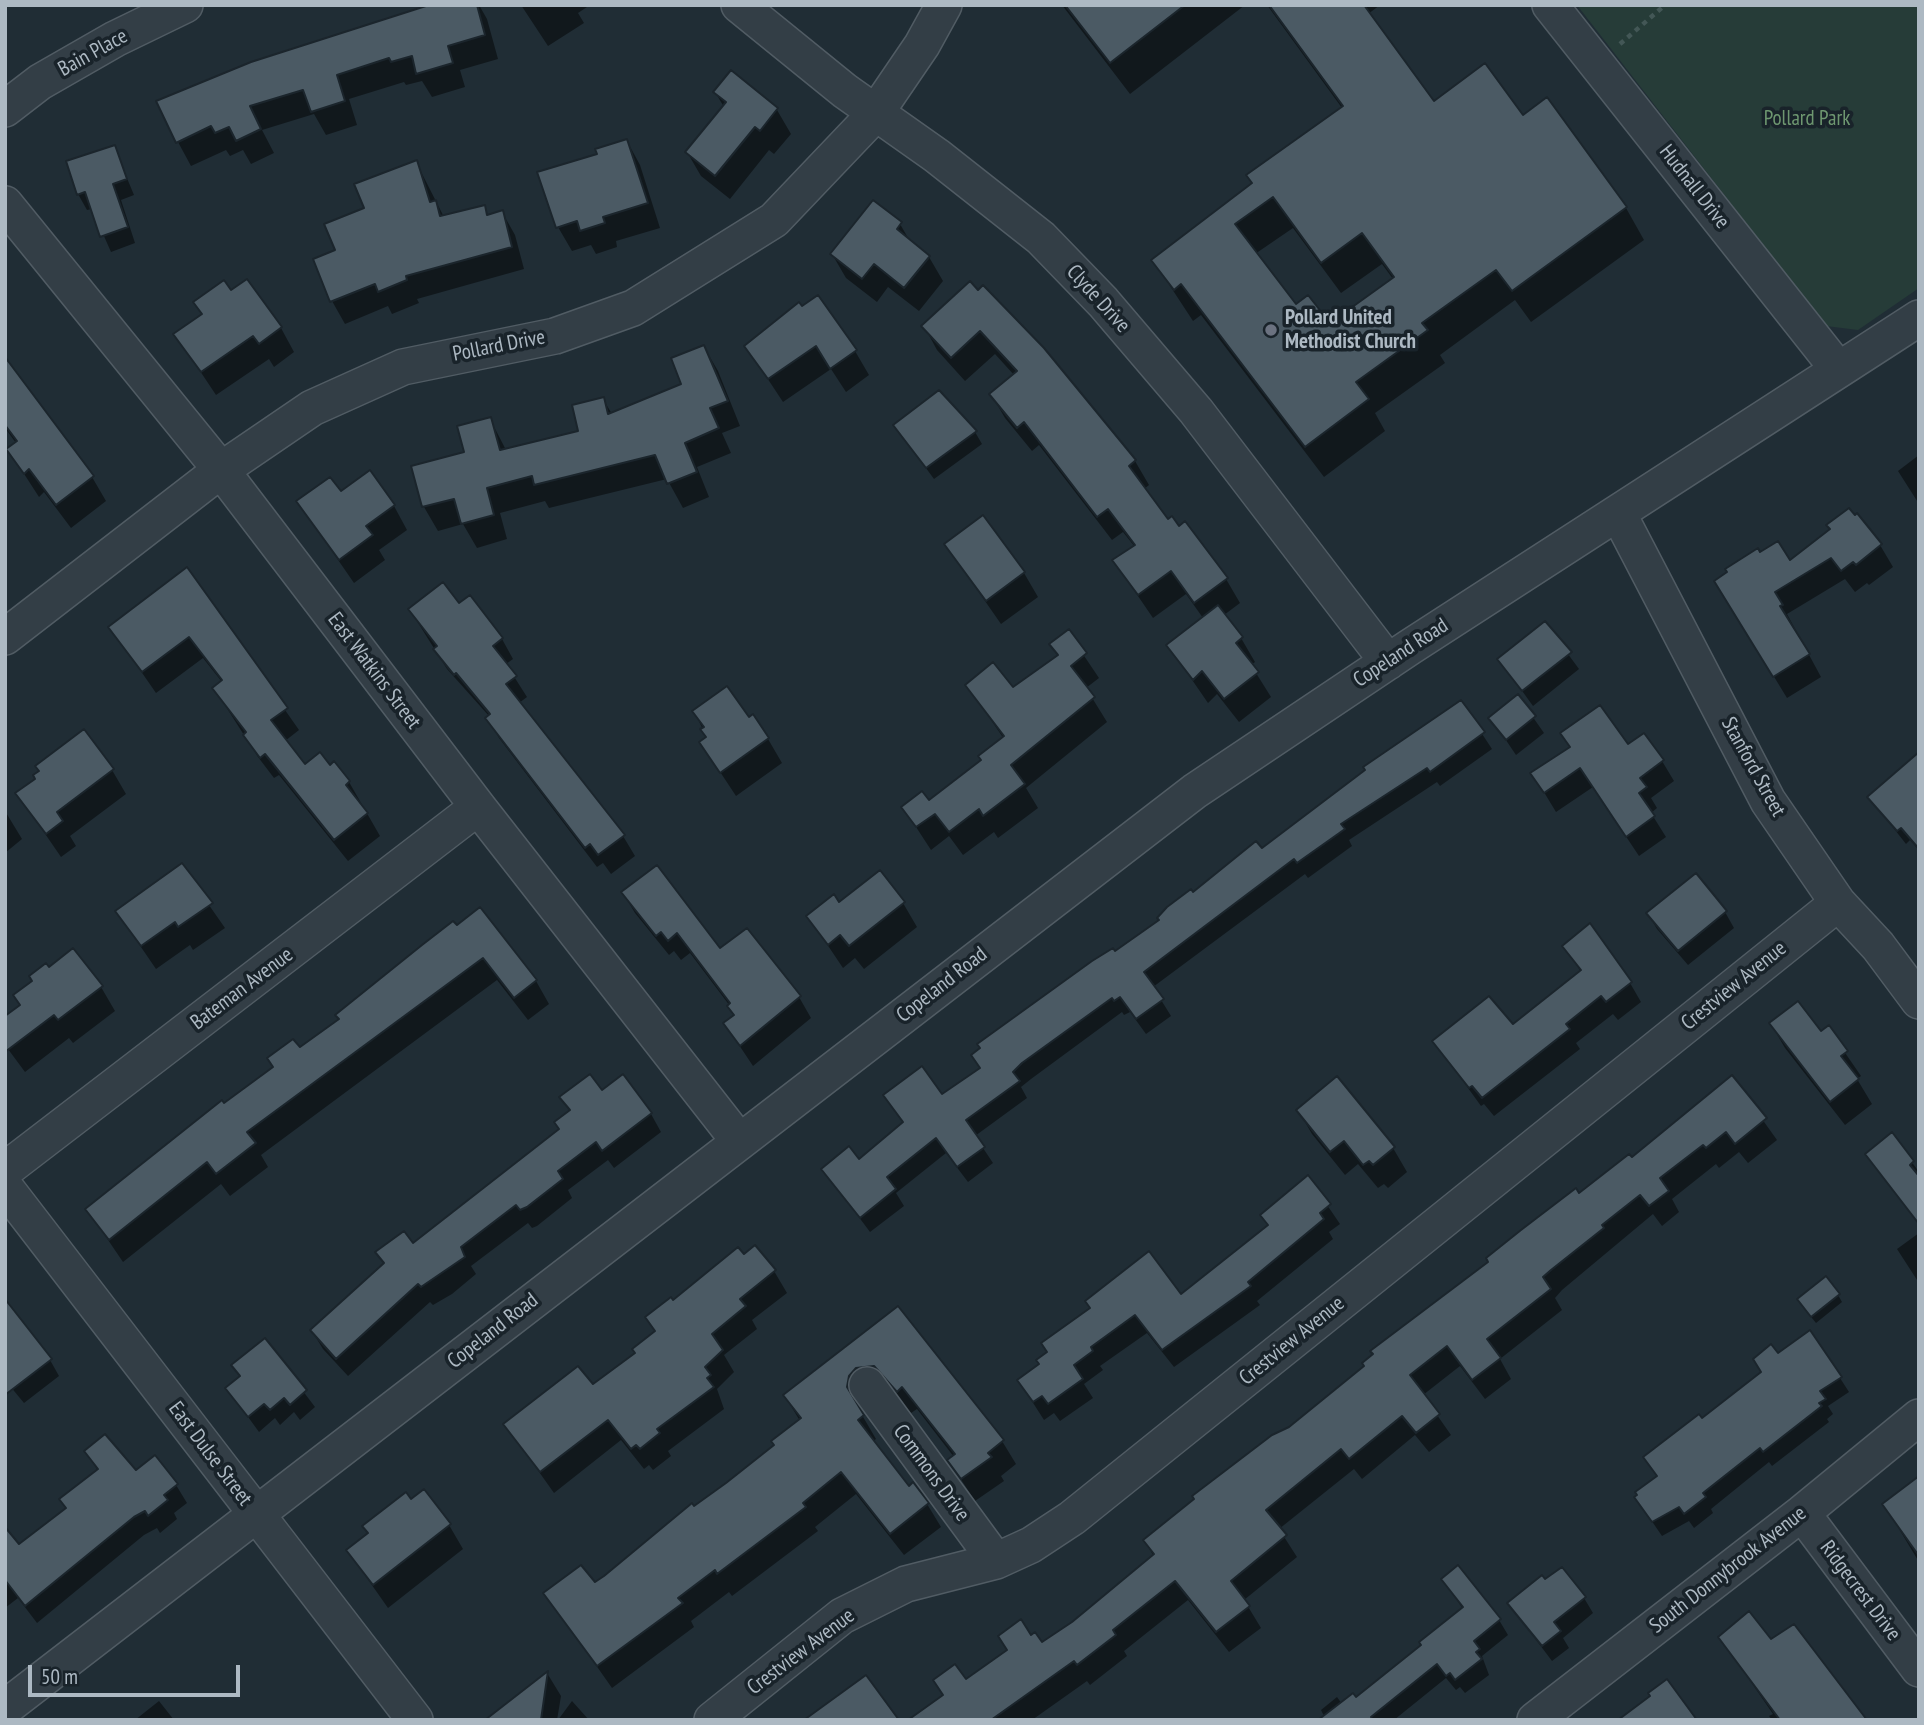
<!DOCTYPE html>
<style>
body{margin:0}
#map{position:relative;width:1924px;height:1725px;overflow:hidden;background:#202d35;font-family:"PT Sans Narrow",sans-serif}
canvas{display:block}
.frame{position:absolute;inset:0;border:7px solid #adb9c3;pointer-events:none}
.scale{position:absolute;left:28px;top:1665px;width:212px;height:32px;box-sizing:border-box;border:4px solid #adb9c3;border-top:0;padding-left:9px;font-size:21px;line-height:24px;white-space:nowrap;color:#adb9c3;-webkit-text-stroke:5px #19232a;paint-order:stroke}
</style>
<div id="map">
<canvas width="1924" height="1725"></canvas>
<div class="frame"></div>
<div class="scale">50 m</div>
</div>
<script>
const g = document.querySelector('canvas').getContext('2d');
g.lineJoin = 'round';
function fillPath(path, color) { g.fillStyle = color; g.fill(path, 'evenodd'); }
const poly = rows => new Path2D(rows.map(r => 'M' + r).join(''));
function strokePath(path, color, width, dash) { g.strokeStyle = color; g.lineWidth = width; g.lineCap = dash ? 'butt' : 'round'; g.setLineDash(dash || []); g.stroke(path); }
function write(font, color, halo, rows, align = 'center') {
  g.font = font + ' "PT Sans Narrow",sans-serif'; g.lineWidth = 7; g.setLineDash([]); g.textBaseline = 'middle'; g.strokeStyle = halo; g.fillStyle = color; for (const [text, x, y, turn = 0] of rows) {
    g.save(); g.translate(x, y); g.rotate((+turn || 0) * Math.PI / 180); g.textAlign = isNaN(turn) ? turn : align; if (halo) g.strokeText(text, 0, 0); g.fillText(text, 0, 0); g.restore();
  }
}
const green = poly([
 [1577,5,1919,5,1919,288,1858,330,1826,326]
]);
const shadow = poly([
 [439,5,479,5,487,19,498,59,460,70,465,87,432,97,422,81,406,85,404,82,349,99,357,125,326,135,314,114,262,130,274,153,251,164,243,150,230,156,226,150,191,166,178,142],
 [521,5,590,5,578,13,584,23,548,46],
 [1062,5,1245,5,1130,94],
 [1267,5,1380,5,1368,14,1433,103,1522,117,1547,100,1626,208,1644,240,1531,322,1515,300,1440,355,1445,363,1375,413,1385,431,1324,477,1201,315,1193,321,1153,260,1253,184,1342,108],
 [1293,228,1341,293,1382,264,1393,279,1329,326,1296,307,1255,254],
 [731,73,777,110,791,134,774,154,769,150,730,199,701,176,687,152,724,107,715,92],
 [627,141,640,165,660,228,616,241,617,247,596,254,591,245,572,251,558,227,599,155],
 [114,147,134,195,121,200,135,243,111,252,92,209,87,210,78,194],
 [416,162,444,217,484,207,489,216,502,212,515,235,524,269,417,299,419,303,392,314,388,306,345,324,332,301,337,251,366,209],
 [900,224,911,243,929,257,943,281,919,311,888,287,877,302,846,278,832,254],
 [970,284,1042,349,1135,461,1149,485,1144,489,1168,521,1226,579,1240,603,1224,615,1241,638,1255,662,1251,665,1271,697,1239,722,1217,694,1208,703,1168,645,1203,618,1186,594,1153,618,1114,561,1135,547,1123,532,1112,540,1039,445,1032,451,1005,418,991,394,1014,375,995,354,965,381,937,350,924,326],
 [230,293,281,328,294,352,274,367,269,359,216,395,176,335],
 [799,305,855,351,869,375,846,392,831,369,783,402,746,346],
 [704,347,718,371,740,426,722,433,731,453,697,467,709,497,683,508,667,479,549,508,545,501,500,513,507,539,477,548,463,524,438,531,424,507,490,419,506,450,580,432,603,399,612,414,684,385],
 [5,358,92,477,106,501,71,528,44,492,39,497,8,449,16,443,5,428],
 [895,426,975,432,982,444,934,479],
 [1919,455,1919,504,1898,471],
 [340,494,394,506,407,530,379,550,385,560,354,583,298,502],
 [946,545,1024,573,1038,597,1001,624],
 [1880,545,1893,567,1869,585,1867,583,1855,592,1845,579,1787,614,1821,677,1787,698,1729,603,1760,554,1789,562],
 [187,570,299,730,285,741,304,767,330,767,349,782,380,836,348,861,279,775,274,778,258,757,214,688,222,682,203,658,156,693,111,628],
 [459,606,502,639,513,659,506,664,527,697,519,703,623,836,635,856,611,874,603,863,597,867,499,738,487,718,489,716,447,669,410,610],
 [1545,623,1579,669,1533,706,1499,659],
 [1068,632,1099,678,1086,688,1107,722,1026,788,1038,808,998,838,994,832,963,855,949,836,931,850,903,807,929,802,983,761,1004,739,967,685,1013,689,1059,657,1052,645],
 [1518,696,1544,733,1516,755,1491,718],
 [1461,702,1492,749,1440,786,1437,782,1349,840,1352,846,1308,878,1305,874,1153,987,1171,1016,1146,1034,1130,1012,1124,1015,1122,1012,1031,1079,1021,1087,1027,1098,975,1136,993,1163,968,1182,946,1153,896,1193,904,1206,870,1232,823,1169,859,1161,904,1124,885,1096,942,1096,981,1069,1115,953,1193,894,1261,850],
 [694,711,748,719,768,739,782,763,736,796,701,743,707,738],
 [1627,747,1662,761,1674,781,1651,798,1657,808,1651,813,1666,837,1639,856,1593,787,1556,812,1533,774,1571,748],
 [1909,762,1919,846,1917,848,1910,840,1906,844,1869,797],
 [112,770,126,794,70,836,76,846,61,857,17,793],
 [5,811,22,839,5,853],
 [181,865,225,928,193,950,190,945,156,969,117,912],
 [623,893,799,997,811,1018,753,1066,725,1024,735,1016,730,1006,690,953,681,960,674,951,669,955,635,913],
 [903,903,917,927,864,969,855,958,843,968,808,916,839,904],
 [480,909,536,981,549,1004,528,1020,497,980,261,1155,268,1167,230,1196,221,1184,123,1262,87,1209,340,1020],
 [1725,912,1734,928,1688,965,1657,929,1648,914],
 [1564,946,1630,983,1641,1002,1618,1020,1613,1014,1576,1043,1580,1049,1494,1116,1484,1104,1481,1106,1434,1041,1513,1027,1581,972],
 [49,969,101,987,115,1011,73,1043,69,1038,25,1072,5,1045],
 [1771,1024,1821,1033,1828,1028,1861,1076,1857,1079,1872,1104,1845,1125,1785,1048],
 [1732,1077,1777,1140,1748,1163,1739,1152,1719,1168,1716,1164,1672,1199,1679,1212,1662,1226,1653,1214,1562,1290,1555,1298,1562,1310,1500,1359,1511,1379,1485,1399,1460,1366,1423,1395,1451,1435,1429,1452,1415,1435,1362,1479,1354,1469,1279,1529,1297,1557,1244,1600,1261,1628,1229,1652,1188,1600,1124,1651,1127,1656,1090,1685,1087,1681,1032,1720,911,1720,1031,1637,1041,1645,1073,1624,1154,1557,1145,1541,1290,1429,1579,1195,1631,1160],
 [601,1092,651,1114,661,1132,614,1168,608,1160,568,1190,572,1198,537,1226,532,1228,528,1223,471,1266,476,1274,452,1294,433,1305,430,1302,348,1376,323,1349,312,1331,385,1265,377,1252,412,1245,561,1130,570,1111,562,1097],
 [1298,1110,1393,1148,1407,1172,1388,1188,1384,1184,1378,1188,1358,1164,1345,1175,1312,1134],
 [1892,1135,1919,1172,1919,1225,1867,1154],
 [1308,1177,1340,1224,1329,1232,1333,1239,1257,1301,1260,1305,1174,1367,1147,1333,1100,1366,1103,1370,1084,1384,1093,1398,1060,1421,1054,1413,1044,1420,1019,1381,1041,1365,1048,1353,1043,1344,1181,1296,1269,1227,1262,1215],
 [1919,1233,1919,1283,1897,1249],
 [743,1257,774,1271,787,1293,752,1320,757,1329,724,1355,734,1372,717,1389,724,1409,668,1451,671,1456,653,1470,649,1465,644,1469,621,1440,554,1493,505,1424,593,1387,636,1354,656,1332,673,1303],
 [1838,1295,1842,1302,1816,1323,1803,1307],
 [898,1309,1002,1441,1016,1464,1001,1476,1004,1481,975,1501,949,1461,954,1457,917,1409,911,1413,889,1389,867,1392,859,1410,876,1439,872,1442,909,1488,927,1504,941,1527,904,1555,856,1494,815,1527,818,1531,732,1596,729,1592,691,1621,694,1627,612,1688,546,1594,594,1585,776,1445,800,1421,785,1396],
 [265,1341,315,1407,300,1420,294,1412,280,1425,275,1418,259,1432,227,1388,241,1378],
 [1778,1356,1840,1378,1849,1392,1828,1406,1833,1414,1827,1419,1829,1422,1772,1466,1769,1462,1711,1509,1713,1513,1694,1528,1689,1521,1662,1536,1636,1498,1658,1478,1645,1457,1702,1421,1763,1373],
 [50,1360,59,1376,24,1403,5,1380],
 [86,1451,135,1473,176,1485,187,1503,174,1513,177,1519,160,1533,157,1528,144,1535,37,1623,18,1598,5,1608,5,1544,18,1547,67,1509,98,1471],
 [1919,1478,1919,1562,1884,1504],
 [411,1501,449,1525,463,1549,388,1608,348,1551,369,1534,364,1526],
 [1443,1580,1499,1620,1508,1635,1482,1656,1489,1675,1465,1693,1460,1687,1456,1690,1446,1678,1394,1720,1326,1720,1321,1710,1337,1697,1342,1704,1356,1700,1423,1646,1463,1609],
 [1584,1598,1593,1613,1563,1638,1569,1648,1552,1661,1509,1604],
 [1794,1626,1867,1720,1772,1720,1769,1716,1773,1714,1720,1637,1771,1642],
 [547,1673,561,1696,557,1720,501,1720],
 [159,1701,174,1720,135,1720],
 [572,1701,589,1720,558,1720]
]);
const building = poly([
 [429,5,477,5,485,35,448,46,453,63,416,74,412,56,391,62,389,58,337,75,345,101,311,112,303,90,250,106,261,129,236,141,229,127,215,133,211,126,176,143,156,101,251,62,429,5],
 [1065,5,1185,5,1110,63,1065,5],
 [1269,5,1364,5,1434,101,1485,63,1523,115,1547,97,1627,207,1512,291,1496,270,1422,323,1428,330,1356,382,1369,399,1305,447,1181,284,1174,290,1151,260,1252,183,1246,175,1343,106,1269,5],
 [1273,197,1321,263,1362,233,1394,277,1330,323,1308,295,1296,304,1235,224,1273,197],
 [731,70,778,108,760,131,755,127,715,176,685,152,726,102,713,92,731,70],
 [627,139,648,203,603,217,605,223,580,231,577,221,556,228,537,172,597,154,595,149,627,139],
 [115,145,127,179,113,184,128,227,100,237,85,192,77,195,66,161,115,145],
 [417,160,430,202,436,200,440,216,485,205,487,215,503,210,512,247,406,276,407,280,378,292,375,284,330,302,313,259,335,250,324,224,364,208,354,184,417,160],
 [873,200,902,222,897,229,930,256,904,288,874,264,862,279,830,254,873,200],
 [247,279,282,327,259,344,253,336,201,372,173,334,202,314,193,302,224,280,231,290,247,279],
 [970,281,978,290,983,285,1044,348,1136,460,1129,466,1168,519,1172,516,1179,526,1185,521,1228,578,1194,603,1171,571,1138,595,1112,560,1135,545,1108,509,1097,517,1024,422,1017,428,989,394,1017,371,980,331,951,358,921,326,970,281],
 [818,295,857,350,830,369,816,346,768,379,744,346,799,302,802,306,818,295],
 [704,345,728,401,710,408,719,428,685,443,697,472,667,484,655,455,534,485,532,476,487,488,494,515,461,524,454,499,422,507,411,466,464,452,457,426,491,417,500,450,578,431,572,405,604,397,608,414,681,384,671,358,704,345],
 [5,357,94,476,56,505,29,469,24,474,6,449,17,441,5,425,5,357],
 [939,390,977,431,926,468,893,425,939,390],
 [370,470,395,505,366,526,373,535,339,560,296,501,330,477,341,491,370,470],
 [1849,508,1855,515,1857,513,1882,544,1856,565,1853,562,1841,571,1831,558,1775,592,1783,605,1780,606,1810,654,1773,677,1714,581,1727,572,1725,569,1758,548,1760,552,1778,541,1790,560,1830,529,1826,525,1849,508],
 [983,515,1025,572,986,601,944,544,983,515],
 [187,567,288,708,271,720,305,764,320,752,330,765,334,761,350,781,346,785,368,813,334,840,265,754,260,758,243,735,246,732,212,688,222,680,189,637,142,672,108,627,187,567],
 [443,582,459,603,470,595,503,638,493,646,517,676,506,684,625,835,598,855,590,844,585,848,485,718,490,714,456,673,454,675,433,649,437,646,408,609,443,582],
 [1218,605,1243,637,1236,643,1259,672,1224,699,1202,671,1193,680,1166,645,1218,605],
 [1545,621,1572,652,1522,691,1497,659,1545,621],
 [1069,629,1087,653,1071,666,1095,697,1011,765,1025,784,983,816,979,809,949,832,935,814,916,827,901,807,922,791,929,800,981,760,978,756,1004,736,965,685,993,662,1013,687,1058,655,1049,644,1069,629],
 [727,686,749,717,753,714,769,738,720,773,699,742,706,737,700,729,704,727,692,711,727,686],
 [1518,694,1536,716,1506,740,1488,718,1518,694],
 [1461,700,1485,732,1430,772,1427,768,1341,824,1345,829,1297,863,1294,859,1144,972,1164,999,1136,1019,1120,997,1114,1001,1112,998,1022,1063,1013,1072,1020,1081,966,1120,985,1147,957,1167,936,1138,887,1177,896,1189,860,1218,821,1169,849,1146,859,1159,903,1122,883,1095,922,1066,942,1094,980,1068,971,1055,980,1048,977,1044,1092,961,1113,948,1115,951,1159,920,1157,918,1167,907,1191,889,1193,892,1256,841,1262,848,1365,770,1363,767,1461,700],
 [1600,705,1628,744,1644,733,1664,760,1640,778,1647,787,1639,793,1655,816,1626,837,1580,768,1544,793,1530,773,1570,747,1560,733,1600,705],
 [84,729,114,769,57,812,63,821,46,834,15,793,35,779,33,775,39,771,35,766,84,729],
 [1919,752,1919,849,1901,828,1897,831,1867,797,1919,752],
 [182,863,213,903,178,927,175,922,141,946,115,911,182,863],
 [657,865,720,948,747,928,801,996,740,1046,723,1023,734,1015,727,1006,730,1003,677,933,668,941,661,932,656,936,621,892,657,865],
 [880,870,905,902,849,946,840,935,828,945,806,916,834,894,839,902,880,870],
 [1696,873,1727,911,1678,951,1646,913,1696,873],
 [480,907,537,980,514,998,483,958,247,1132,256,1143,216,1174,207,1162,109,1240,85,1209,222,1100,224,1103,273,1067,267,1058,293,1039,300,1047,339,1019,335,1015,422,945,453,921,457,925,480,907],
 [1590,923,1632,982,1606,1002,1601,996,1566,1024,1570,1029,1482,1098,1472,1086,1469,1088,1432,1041,1489,996,1513,1024,1581,970,1562,946,1590,923],
 [73,948,103,986,58,1020,54,1015,5,1052,5,1016,20,1005,13,995,32,981,29,976,46,963,49,967,73,948],
 [1798,1001,1821,1031,1829,1025,1848,1051,1841,1056,1859,1079,1830,1102,1769,1023,1798,1001],
 [590,1074,602,1090,623,1074,652,1113,602,1151,596,1142,558,1171,563,1179,527,1207,520,1210,516,1205,461,1247,465,1257,421,1287,418,1284,336,1359,310,1330,384,1263,375,1252,404,1231,413,1243,559,1129,554,1122,570,1110,559,1097,590,1074],
 [1732,1075,1767,1118,1735,1144,1726,1132,1706,1148,1703,1145,1660,1178,1669,1191,1649,1206,1640,1195,1602,1225,1604,1228,1551,1270,1543,1277,1551,1289,1487,1339,1501,1358,1472,1380,1447,1346,1410,1375,1440,1414,1416,1433,1402,1416,1349,1459,1341,1449,1266,1510,1287,1535,1231,1581,1250,1606,1216,1632,1175,1581,1113,1630,1116,1635,1077,1665,1074,1661,991,1720,908,1720,943,1695,933,1680,955,1664,966,1679,1007,1650,998,1636,1021,1619,1031,1635,1035,1632,1042,1642,1072,1622,1154,1554,1143,1540,1194,1499,1192,1496,1272,1435,1289,1427,1364,1366,1362,1363,1373,1354,1370,1351,1488,1262,1486,1258,1521,1230,1576,1188,1579,1193,1629,1154,1632,1157,1732,1075],
 [1337,1076,1395,1147,1373,1165,1369,1161,1363,1165,1344,1141,1330,1152,1296,1110,1337,1076],
 [1892,1132,1914,1161,1910,1165,1919,1176,1919,1224,1865,1154,1892,1132],
 [1308,1175,1331,1204,1320,1213,1324,1219,1248,1282,1251,1286,1162,1350,1135,1315,1091,1347,1093,1351,1074,1365,1083,1379,1048,1404,1042,1396,1033,1402,1017,1380,1039,1364,1036,1360,1047,1352,1041,1343,1090,1308,1085,1301,1149,1251,1181,1294,1268,1225,1260,1215,1308,1175],
 [755,1245,776,1270,740,1299,746,1306,712,1334,723,1350,705,1367,711,1375,707,1378,714,1387,657,1429,660,1433,640,1449,636,1445,631,1449,608,1420,540,1472,503,1424,578,1366,593,1384,635,1353,632,1349,655,1331,645,1317,671,1297,673,1300,738,1247,744,1254,755,1245],
 [1826,1276,1840,1294,1811,1317,1797,1299,1826,1276],
 [5,1299,52,1359,5,1395,5,1299],
 [898,1306,1004,1440,988,1453,992,1457,961,1479,947,1460,955,1454,902,1387,897,1392,874,1366,856,1368,849,1376,847,1387,864,1415,858,1420,909,1486,913,1482,929,1503,890,1534,841,1472,803,1503,806,1507,717,1574,715,1570,678,1598,683,1603,597,1666,543,1593,581,1565,595,1582,604,1576,692,1503,694,1506,726,1483,774,1445,771,1441,801,1418,783,1395,898,1306],
 [1810,1330,1842,1377,1820,1391,1826,1399,1819,1403,1822,1406,1763,1452,1760,1448,1703,1493,1706,1497,1684,1514,1679,1507,1652,1522,1634,1497,1637,1495,1635,1492,1657,1476,1643,1457,1699,1414,1702,1418,1761,1372,1753,1359,1771,1344,1778,1353,1810,1330],
 [265,1338,307,1390,290,1405,284,1398,270,1410,264,1404,248,1417,225,1388,240,1376,231,1365,265,1338],
 [105,1434,136,1470,155,1455,178,1484,164,1495,168,1500,148,1516,145,1511,134,1517,25,1606,5,1580,5,1527,19,1544,66,1508,59,1499,98,1469,84,1451,105,1434],
 [1919,1476,1919,1556,1882,1504,1919,1476],
 [424,1489,451,1524,373,1585,346,1550,368,1533,362,1526,406,1492,411,1499,424,1489],
 [1458,1565,1501,1619,1474,1641,1480,1649,1476,1652,1482,1659,1455,1680,1450,1673,1446,1676,1437,1664,1371,1717,1373,1720,1318,1720,1353,1693,1356,1697,1421,1645,1419,1642,1463,1607,1441,1579,1458,1565],
 [1562,1567,1586,1597,1554,1622,1561,1631,1542,1646,1507,1603,1542,1575,1545,1579,1562,1567],
 [1749,1611,1771,1639,1794,1624,1867,1720,1780,1720,1718,1637,1749,1611],
 [548,1671,541,1720,485,1720,548,1671],
 [866,1675,899,1720,804,1720,866,1675],
 [1667,1679,1697,1720,1618,1720,1650,1696,1648,1693,1667,1679]
]);
const path = poly([
 [1620,44,1665,5]
]);
const minor = poly([
 [739,5,845,91,937,156,1041,238,1103,302,1196,411,1388,662],
 [1550,5,1838,369],
 [5,109,40,82,115,39,185,5],
 [5,204,221,470,478,807,739,1141],
 [1618,513,1768,801,1838,903,1878,946,1919,1001],
 [5,637,221,470,312,408,403,367,555,336,633,308,774,220,875,114,922,45,944,5],
 [5,1170,478,807],
 [5,1187,415,1720],
 [867,1385,996,1561],
 [1802,1513,1919,1669],
 [5,1708,1195,791,1410,647,1919,318],
 [712,1720,842,1616,906,1584,996,1561,1031,1545,1072,1518,1838,903],
 [1535,1720,1802,1513,1919,1417]
]);
const markers = [
 [1271,330,7,"#6b7280"]
];
const streetNames = [
 ["Bain Place",93,53,-29],
 ["Hudnall Drive",1694,187,52],
 ["Clyde Drive",1098,299,48],
 ["Pollard Drive",499,346,-11],
 ["Copeland Road",1401,653,-33],
 ["East Watkins Street",374,671,53],
 ["Stanford Street",1753,767,61],
 ["Copeland Road",942,985,-38],
 ["Crestview Avenue",1734,986,-39],
 ["Bateman Avenue",242,989,-37],
 ["Copeland Road",493,1331,-38],
 ["Crestview Avenue",1292,1341,-39],
 ["East Dulse Street",210,1454,53],
 ["Commons Drive",931,1473,54],
 ["South Donnybrook Avenue",1728,1570,-38],
 ["Ridgecrest Drive",1860,1591,53],
 ["Crestview Avenue",801,1652,-37]
];
const parkNames = [
 ["Pollard Park",1807,119]
];
const poiNames = [
 ["Pollard United",1285,318],
 ["Methodist Church",1285,342]
];
fillPath(green, '#263c38');
fillPath(shadow, '#0007');
fillPath(building, '#4b5a64');
strokePath(building, '#1b252c', 2);
strokePath(minor, '#515c64', 38);
strokePath(path, '#435756', 4.5, [5, 5]);
strokePath(minor, '#333e46', 35);
for (const [x, y, r, color] of markers) { const dot = new Path2D(); dot.arc(x, y, r, 0, 2 * Math.PI); g.fillStyle = color; g.fill(dot); strokePath(dot, '#19232a', 2.5); }
write('21px', '#adb9c3', '#19232a', streetNames);
write('21px', '#6e9770', '#19232a', parkNames);
write('bold 21px', '#adb9c3', '#19232a', poiNames, 'left');
</script>
